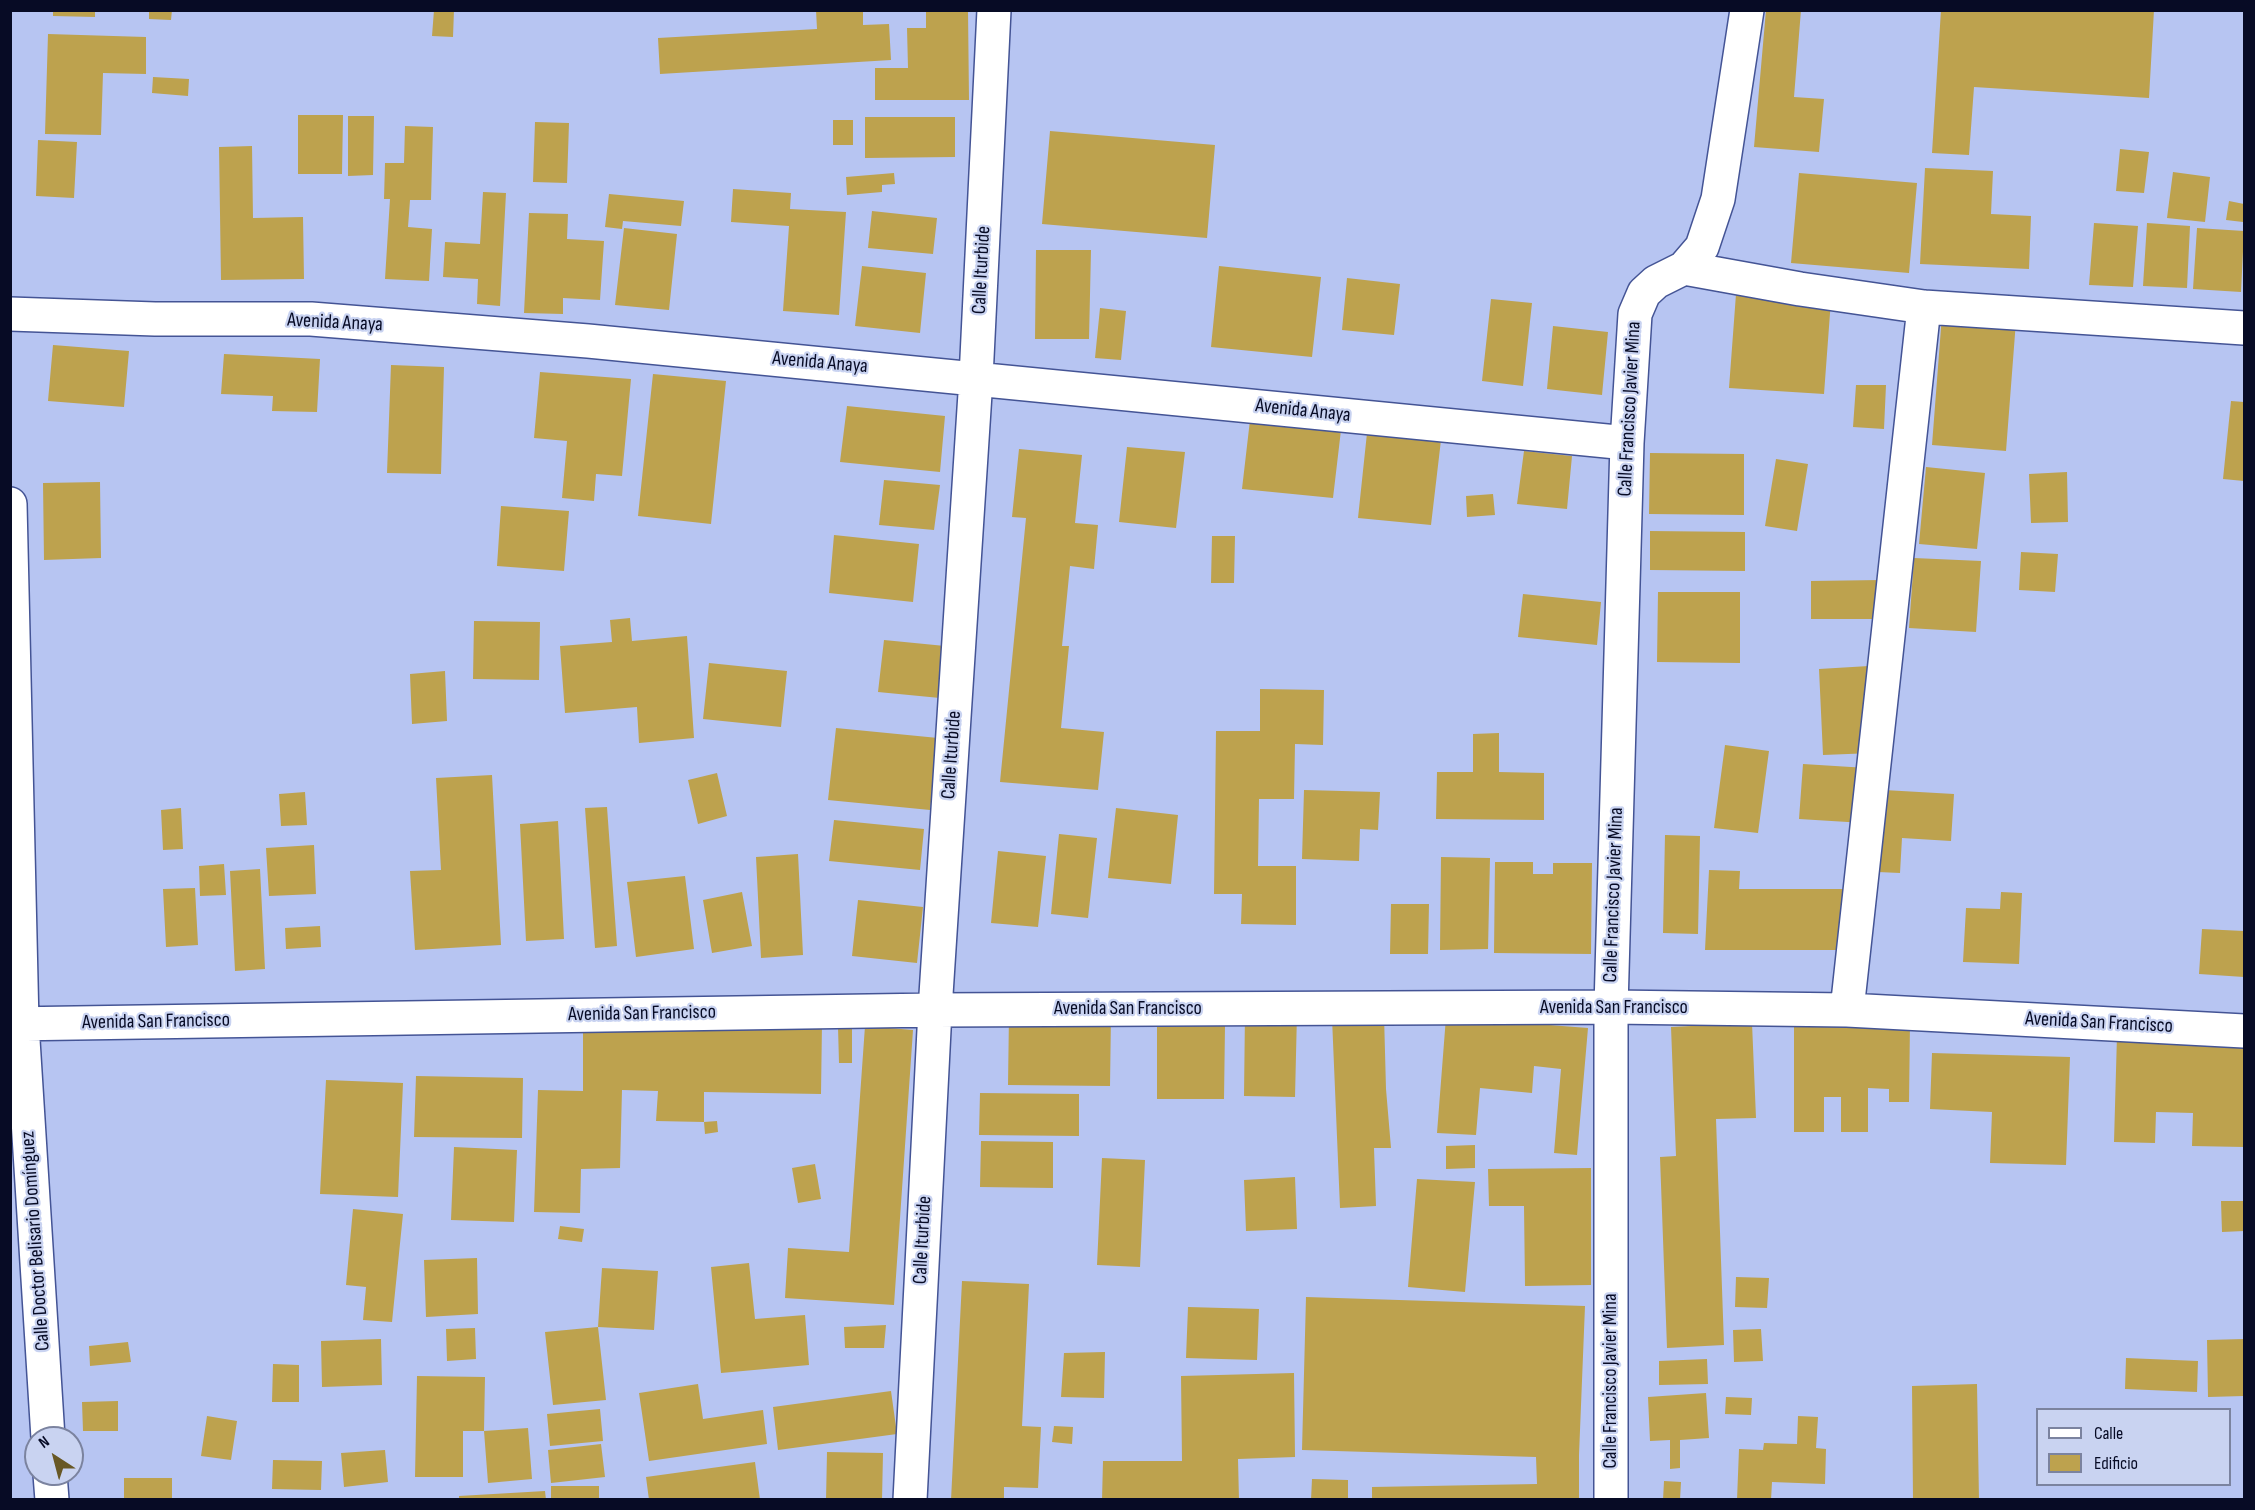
<!DOCTYPE html>
<meta charset="utf-8">
<style>
body{margin:0}
#map{position:relative;width:2255px;height:1510px;overflow:hidden;background:#b7c5f2;font-family:"Sofia Sans Condensed",sans-serif}
canvas{display:block}
.frame{position:absolute;inset:0;border:12px solid #070b25;pointer-events:none}
.legend{position:absolute;left:2036px;top:1408px;width:195px;height:78px;box-sizing:border-box;background:#c9d3f1;border:2px solid #7b839f;margin:0;padding:8px 10px;list-style:none;font-size:18px;color:#070b25}
.legend li{display:flex;align-items:center;gap:12px;height:30px}
.legend b{width:30px;border:2px solid #7b839f}
.north{position:absolute;left:24px;top:1426px;width:60px;height:60px;box-sizing:border-box;background:#c9d3f1;border:2px solid #7b839f;border-radius:50%;rotate:324deg;font-size:16px;font-weight:700;line-height:24px;text-align:center;color:#070b25}
.north::after{content:'';display:block;margin:auto;width:21px;height:27px;background:#685825;clip-path:polygon(50% 0,100% 100%,50% 72%,0 100%)}
</style>
<div id="map">
<canvas width="2255" height="1510"></canvas>
<div class="frame"></div>
<ul class="legend">
<li><b style="height:8px;background:#fff"></b>Calle</li>
<li><b style="height:16px;background:#bda24e"></b>Edificio</li>
</ul>
<div class="north">N</div>
</div>
<script>
const g = document.querySelector('canvas').getContext('2d');
g.lineJoin = 'round';
function fillPath(path, color) { g.fillStyle = color; g.fill(path, 'evenodd'); }
const poly = rows => new Path2D(rows.map(r => 'M' + r).join(''));
function strokePath(path, color, width, dash) { g.strokeStyle = color; g.lineWidth = width; g.lineCap = dash ? 'butt' : 'round'; g.setLineDash(dash || []); g.stroke(path); }
function write(font, color, halo, rows, align = 'center') {
  g.font = font + ' "Sofia Sans Condensed",sans-serif'; g.lineWidth = 4.5; g.setLineDash([]); g.textBaseline = 'middle'; g.strokeStyle = halo; g.fillStyle = color; for (const [text, x, y, turn = 0] of rows) {
    g.save(); g.translate(x, y); g.rotate((+turn || 0) * Math.PI / 180); g.textAlign = isNaN(turn) ? turn : align; if (halo) g.strokeText(text, 0, 0); g.fillText(text, 0, 0); g.restore();
  }
}
const building = poly([
 [53,10,95,10,95,17,53,16],
 [149,10,172,10,171,20,149,19],
 [434,10,454,10,453,37,432,36],
 [816,10,863,10,863,25,889,24,891,60,660,74,658,38,817,29],
 [926,10,968,10,969,100,875,100,875,68,908,68,907,28,926,28],
 [1766,10,1801,10,1794,97,1824,99,1819,152,1754,147],
 [1941,10,2154,10,2149,98,1974,87,1969,155,1932,153],
 [48,34,146,37,146,74,103,73,101,135,45,134],
 [153,77,189,79,188,96,152,93],
 [298,115,343,115,342,174,298,174],
 [348,116,374,116,373,175,348,176],
 [865,117,955,117,955,157,865,158],
 [833,120,853,120,853,145,833,145],
 [535,122,569,123,567,183,533,182],
 [405,126,433,127,431,200,410,200,408,227,432,229,429,281,385,279,390,199,384,199,385,163,404,163],
 [1050,131,1215,145,1207,238,1042,224],
 [38,140,77,142,74,198,36,196],
 [252,146,253,218,303,217,304,279,221,280,219,147],
 [2120,149,2149,152,2144,193,2116,191],
 [1925,168,1993,171,1991,214,2031,216,2029,269,1920,264],
 [2173,172,2210,177,2205,222,2167,218],
 [894,173,895,184,882,185,882,192,847,195,846,177],
 [1799,173,1917,183,1909,273,1791,263],
 [733,189,791,193,790,209,846,212,839,315,783,311,789,226,731,222],
 [483,192,506,193,500,306,477,304,478,279,443,277,445,242,480,244],
 [609,194,684,201,681,226,623,221,622,229,605,227],
 [2229,201,2244,204,2243,222,2226,220],
 [872,211,937,218,933,254,868,248],
 [529,213,568,214,567,239,604,241,600,300,563,298,563,314,524,313],
 [2094,223,2138,226,2133,287,2089,285],
 [2147,223,2190,226,2187,288,2143,286],
 [624,228,677,234,669,310,615,305],
 [2197,228,2244,231,2241,292,2193,289],
 [1036,250,1091,250,1089,339,1035,339],
 [862,266,926,273,920,333,855,326],
 [1219,266,1321,277,1312,357,1211,347],
 [1347,278,1400,284,1394,335,1342,330],
 [1736,294,1831,300,1824,394,1729,388],
 [1491,299,1532,303,1523,386,1482,381],
 [1100,308,1126,311,1121,360,1095,358],
 [1942,315,2016,321,2006,451,1932,445],
 [1553,326,1608,332,1602,395,1547,389],
 [53,345,129,351,124,407,48,401],
 [224,354,320,359,317,412,272,411,273,396,221,394],
 [391,365,444,367,441,474,387,473],
 [540,372,631,379,622,476,596,474,594,501,562,498,567,441,534,438],
 [653,374,726,381,711,524,638,516],
 [1856,385,1886,385,1884,429,1853,427],
 [2231,401,2244,402,2244,481,2223,479],
 [847,406,945,416,940,472,840,462],
 [1250,420,1341,430,1333,498,1242,489],
 [1367,433,1441,440,1431,525,1358,518],
 [1127,447,1185,452,1176,528,1119,522],
 [1019,449,1082,455,1075,523,1098,525,1094,569,1070,566,1062,646,1069,646,1061,728,1104,732,1098,790,1000,782,1026,518,1012,517],
 [1524,451,1572,456,1567,509,1517,504],
 [1650,453,1744,454,1744,515,1649,514],
 [1776,459,1808,464,1797,531,1765,526],
 [1926,467,1985,473,1977,549,1919,544],
 [2067,472,2068,522,2031,523,2029,474],
 [884,480,940,485,934,530,879,525],
 [100,482,101,558,44,560,43,483],
 [1493,494,1495,515,1467,517,1466,496],
 [501,506,569,511,564,571,497,566],
 [1650,531,1745,532,1745,571,1650,570],
 [834,535,919,544,913,602,829,593],
 [1212,536,1235,536,1234,583,1211,583],
 [2021,552,2058,554,2055,592,2019,590],
 [1914,558,1981,561,1976,632,1909,628],
 [1881,580,1881,619,1811,619,1811,581],
 [1658,592,1740,592,1740,663,1657,662],
 [1523,594,1601,602,1597,645,1518,637],
 [630,618,632,641,687,636,694,738,639,743,637,707,565,713,560,646,612,642,610,620],
 [474,621,540,622,539,680,473,679],
 [884,640,945,646,940,698,878,692],
 [709,663,787,671,781,727,703,719],
 [1869,666,1873,753,1823,755,1819,669],
 [445,671,447,721,412,724,410,674],
 [1260,689,1324,690,1323,745,1295,744,1294,799,1259,799,1258,866,1296,866,1296,925,1241,924,1242,894,1214,894,1216,731,1260,731],
 [836,728,938,738,930,810,828,800],
 [1499,733,1499,772,1544,773,1544,820,1436,819,1437,772,1473,772,1473,734],
 [1725,745,1769,751,1758,833,1714,828],
 [1803,764,1867,768,1864,823,1799,819],
 [717,773,727,816,698,824,688,780],
 [492,775,501,945,415,950,410,871,441,870,436,778],
 [1304,790,1380,792,1378,830,1360,829,1359,861,1302,859],
 [1884,790,1954,794,1951,841,1902,838,1900,873,1878,872],
 [305,792,307,825,281,826,279,794],
 [607,807,617,946,595,948,585,808],
 [181,808,183,849,163,850,161,810],
 [1116,808,1178,815,1171,884,1108,878],
 [834,820,924,829,920,870,829,861],
 [558,821,564,939,526,941,520,824],
 [1059,834,1097,838,1088,918,1051,914],
 [1665,835,1700,836,1698,934,1663,933],
 [314,845,316,894,269,896,266,848],
 [998,851,1046,856,1038,927,991,923],
 [798,854,803,955,761,958,756,857],
 [1441,857,1490,858,1488,949,1440,950],
 [1495,862,1533,862,1533,874,1553,874,1553,863,1592,863,1591,954,1494,953],
 [224,864,226,895,200,896,199,866],
 [260,869,265,969,235,971,230,871],
 [1709,870,1740,871,1739,889,1852,889,1851,950,1705,950],
 [685,876,694,949,636,957,627,882],
 [195,888,198,945,166,947,163,889],
 [742,892,752,946,712,953,703,900],
 [2001,892,2022,893,2019,964,1963,962,1966,908,2000,909],
 [858,900,923,907,917,963,852,956],
 [1391,904,1429,904,1428,954,1390,954],
 [320,926,321,947,286,949,285,928],
 [2202,929,2244,931,2244,977,2199,974],
 [1245,1012,1297,1013,1295,1097,1244,1096],
 [1009,1014,1111,1015,1110,1086,1008,1085],
 [583,1015,822,1023,821,1094,704,1092,704,1122,656,1121,658,1091,622,1090,620,1168,581,1169,580,1213,534,1212,538,1090,583,1091],
 [1384,1015,1386,1089,1391,1148,1374,1148,1376,1206,1340,1208,1332,1018],
 [1446,1017,1588,1028,1577,1155,1554,1153,1561,1069,1534,1066,1532,1093,1480,1088,1476,1135,1437,1133],
 [1752,1023,1756,1118,1716,1119,1724,1345,1667,1348,1660,1157,1676,1156,1671,1027],
 [1794,1023,1910,1023,1909,1102,1889,1102,1889,1089,1868,1088,1868,1132,1841,1132,1841,1097,1824,1097,1824,1132,1794,1132],
 [865,1026,913,1030,894,1305,785,1298,788,1248,849,1252],
 [1157,1026,1225,1026,1224,1099,1157,1099],
 [838,1027,852,1027,852,1063,839,1063],
 [2117,1035,2244,1037,2244,1147,2192,1146,2193,1113,2156,1112,2155,1143,2114,1142],
 [1932,1053,2070,1057,2066,1165,1990,1163,1992,1112,1930,1109],
 [416,1076,523,1078,522,1138,414,1137],
 [326,1080,403,1083,398,1197,320,1194],
 [980,1093,1079,1094,1079,1136,979,1135],
 [717,1121,718,1132,705,1134,704,1122],
 [981,1141,1053,1142,1053,1188,980,1187],
 [1475,1145,1475,1168,1446,1169,1446,1146],
 [454,1147,517,1150,514,1222,451,1220],
 [1102,1158,1145,1160,1140,1267,1097,1265],
 [815,1164,821,1199,798,1203,792,1168],
 [1591,1168,1591,1285,1525,1286,1524,1206,1489,1206,1488,1169],
 [1295,1177,1297,1229,1246,1231,1244,1180],
 [1417,1179,1475,1182,1465,1292,1408,1287],
 [2221,1201,2244,1201,2244,1231,2222,1232],
 [353,1209,403,1214,392,1322,363,1320,366,1287,346,1285],
 [560,1226,584,1229,582,1242,558,1239],
 [477,1258,478,1314,426,1317,424,1260],
 [749,1263,755,1319,805,1315,809,1365,721,1373,711,1267],
 [602,1268,658,1271,654,1330,598,1327],
 [1736,1277,1769,1278,1767,1308,1735,1307],
 [962,1281,1029,1284,1022,1426,1041,1427,1038,1488,1004,1487,1004,1500,951,1500],
 [1306,1297,1585,1306,1579,1455,1579,1500,1372,1500,1372,1487,1537,1484,1536,1457,1302,1450],
 [1188,1307,1259,1309,1257,1360,1186,1358],
 [886,1325,884,1348,845,1348,844,1327],
 [598,1327,606,1400,553,1405,545,1332],
 [475,1328,476,1359,447,1361,446,1329],
 [1761,1329,1763,1361,1734,1362,1733,1330],
 [381,1339,382,1385,322,1387,321,1341],
 [2244,1339,2244,1396,2208,1397,2207,1340],
 [128,1342,131,1362,90,1366,89,1346],
 [1105,1352,1104,1398,1061,1397,1064,1353],
 [2126,1358,2198,1361,2197,1392,2125,1389],
 [1707,1359,1708,1384,1659,1385,1659,1361],
 [273,1364,299,1365,299,1402,272,1402],
 [1294,1373,1295,1457,1238,1459,1239,1500,1102,1500,1103,1461,1182,1461,1181,1376],
 [417,1376,485,1377,484,1431,463,1431,463,1477,415,1477],
 [698,1384,703,1419,763,1410,767,1444,649,1461,639,1393],
 [1977,1384,1979,1500,1913,1500,1912,1386],
 [891,1391,897,1434,778,1450,773,1407],
 [1706,1393,1709,1438,1680,1440,1680,1468,1670,1469,1670,1440,1650,1441,1648,1397],
 [1726,1397,1752,1398,1751,1415,1725,1414],
 [118,1401,118,1431,83,1431,82,1402],
 [600,1409,603,1441,550,1446,547,1414],
 [207,1416,237,1421,231,1460,201,1456],
 [1798,1416,1818,1417,1816,1448,1826,1449,1825,1484,1772,1482,1771,1500,1737,1500,1739,1449,1763,1450,1764,1443,1797,1444],
 [1054,1426,1073,1427,1072,1444,1052,1442],
 [528,1428,532,1479,488,1483,484,1431],
 [601,1444,605,1477,551,1483,548,1450],
 [385,1450,388,1482,344,1487,341,1453],
 [827,1452,883,1453,882,1500,826,1500],
 [273,1460,322,1461,321,1490,272,1489],
 [755,1462,760,1500,649,1500,646,1477],
 [124,1478,172,1478,172,1500,124,1500],
 [1312,1479,1348,1480,1348,1500,1311,1500],
 [1664,1481,1681,1482,1680,1500,1663,1500],
 [551,1486,599,1486,599,1500,551,1500],
 [545,1491,546,1500,459,1500,459,1496]
]);
const minor = poly([
 [1684,268,1800,289,1924,307,2244,328],
 [10,314,155,319,311,319,588,341,1627,443],
 [10,504,22,1024,48,1438],
 [1847,1010,1924,307],
 [10,1024,935,1010,1611,1007,1847,1010,2244,1031],
 [50,1474,52,1500],
 [910,1500,935,1010,976,378,994,10],
 [1611,1500,1611,1007,1627,443,1635,314,1644,293,1656,282,1684,268,1702,247,1718,199,1747,10]
]);
const streetNames = [
 ["Calle Iturbide",982,270,-87],
 ["Avenida Anaya",335,323,3],
 ["Avenida Anaya",820,363,5],
 ["Calle Francisco Javier Mina",1630,409,-87],
 ["Avenida Anaya",1303,411,6],
 ["Calle Iturbide",952,755,-86],
 ["Calle Francisco Javier Mina",1614,895,-88],
 ["Avenida San Francisco",1614,1008],
 ["Avenida San Francisco",1128,1009],
 ["Avenida San Francisco",642,1014,-1],
 ["Avenida San Francisco",156,1022,-1],
 ["Avenida San Francisco",2099,1023,3],
 ["Calle Iturbide",923,1240,-87],
 ["Calle Doctor Belisario Domínguez",36,1241,-94],
 ["Calle Francisco Javier Mina",1611,1381,-90]
];
fillPath(building, '#bda24e');
strokePath(minor, '#445495', 36);
strokePath(minor, '#fff', 33);
write('20px', '#070b25', '#c9d3f1', streetNames);
</script>
